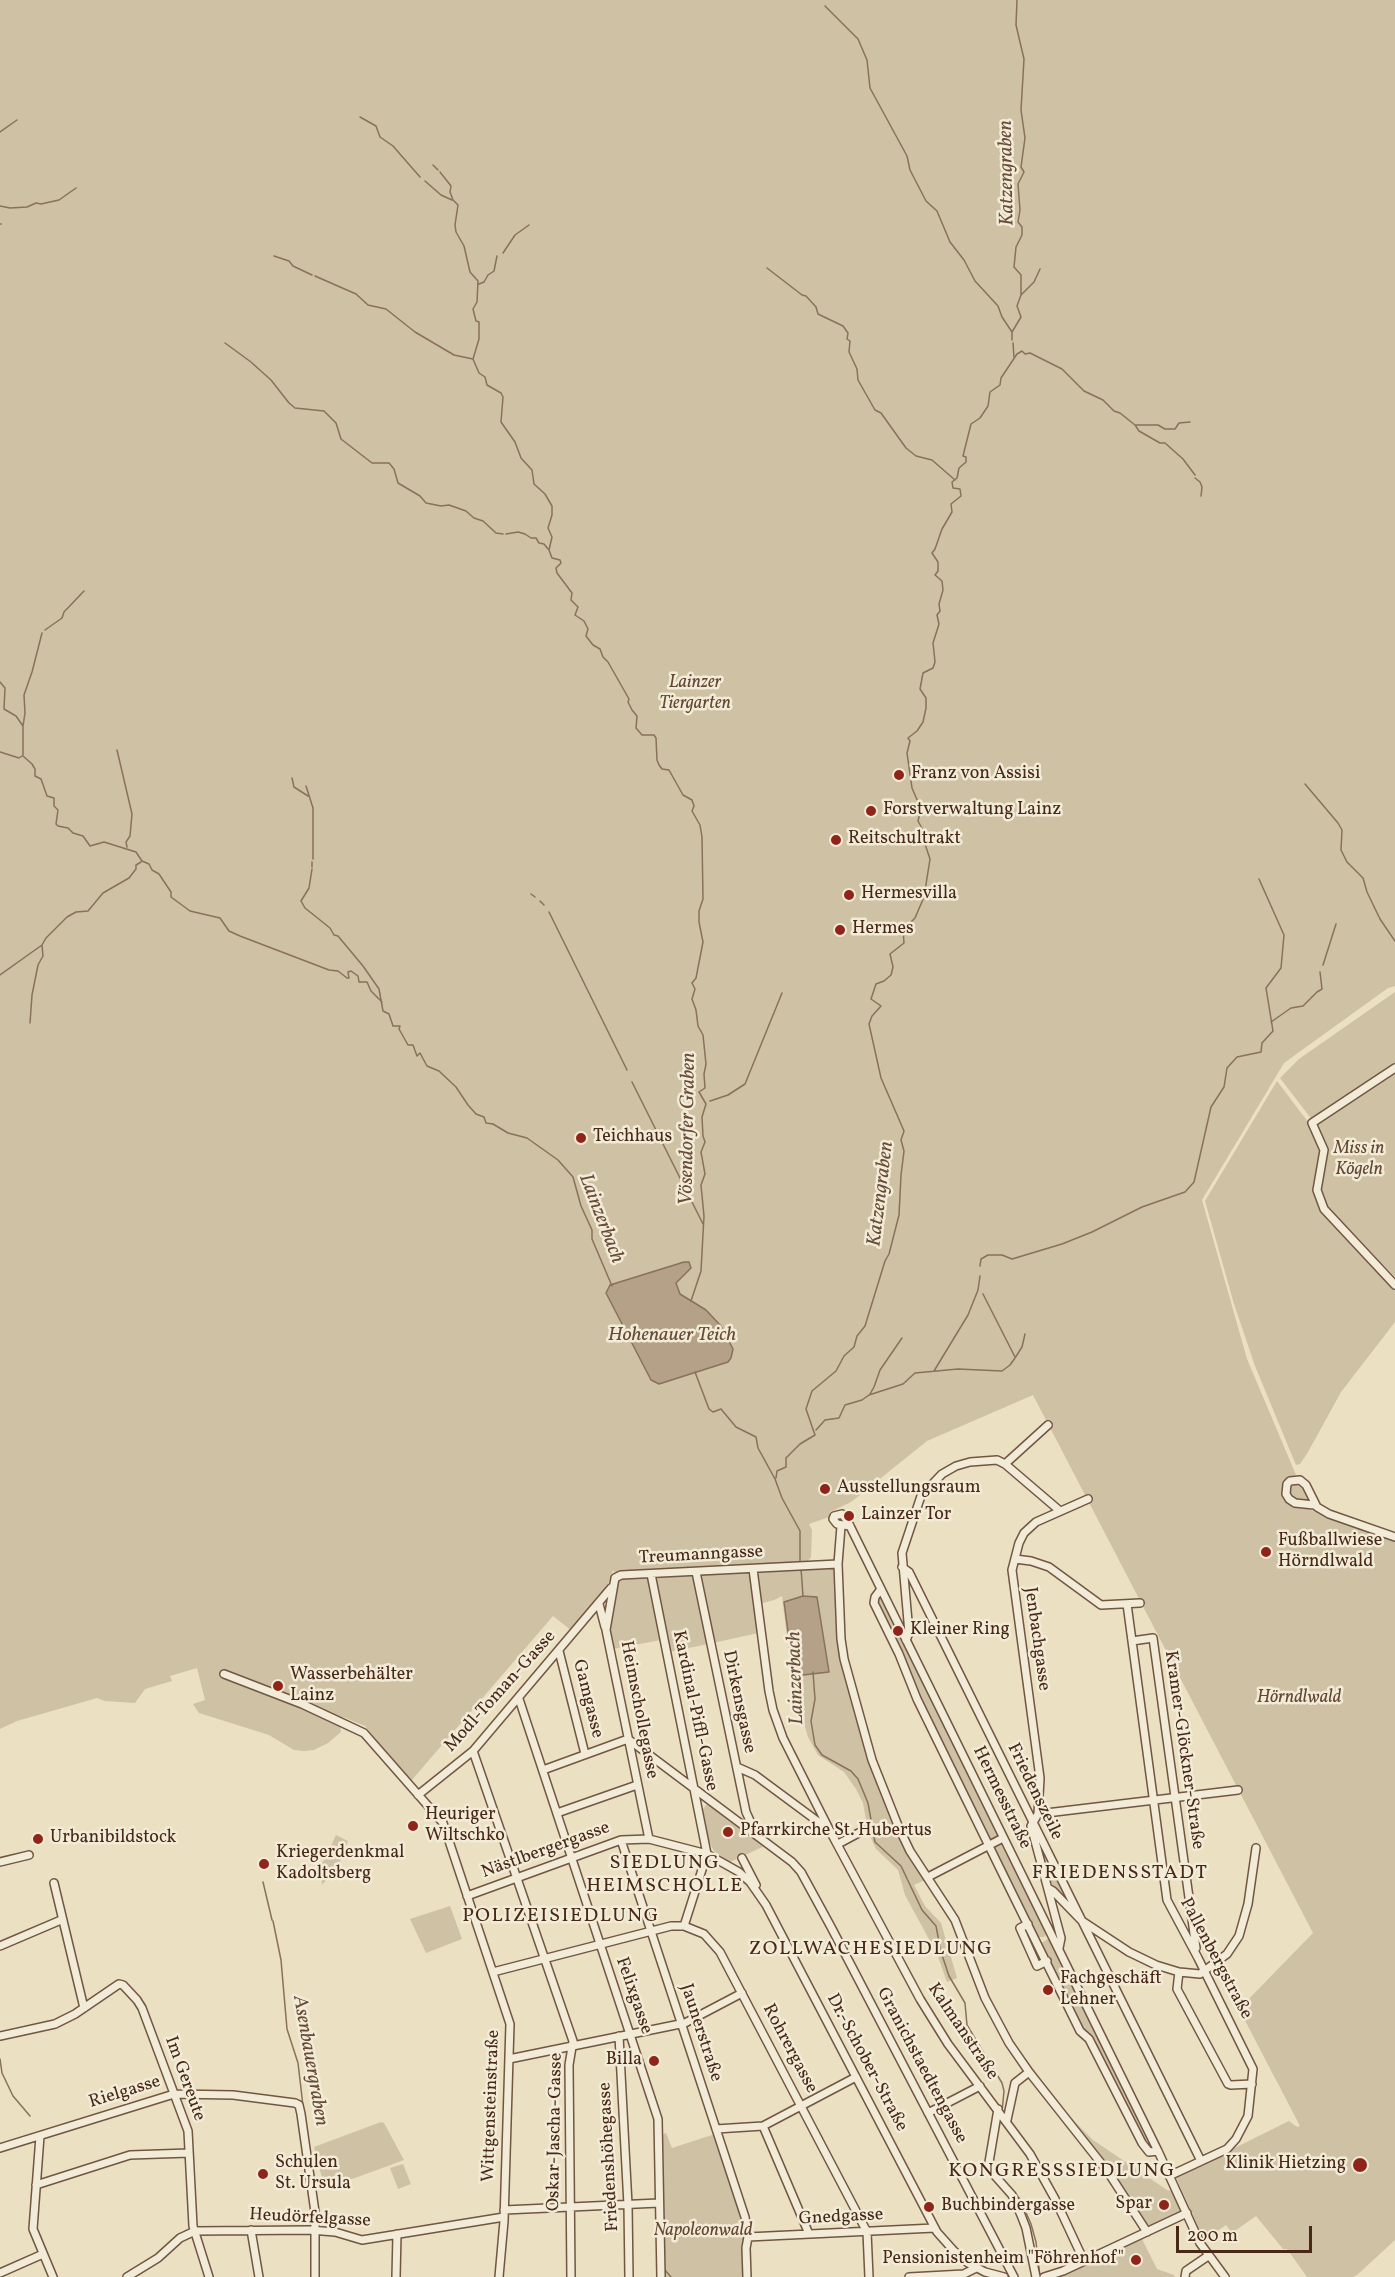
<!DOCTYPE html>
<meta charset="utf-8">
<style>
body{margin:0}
#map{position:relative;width:1395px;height:2277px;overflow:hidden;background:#ebe0c1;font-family:Vollkorn,serif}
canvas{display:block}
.scale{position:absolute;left:1176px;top:2226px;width:136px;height:27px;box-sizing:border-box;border:3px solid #482817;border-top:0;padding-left:8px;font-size:18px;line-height:21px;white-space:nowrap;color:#482817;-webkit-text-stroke:4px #f2ebd7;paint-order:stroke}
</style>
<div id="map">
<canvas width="1395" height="2277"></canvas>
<div class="scale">200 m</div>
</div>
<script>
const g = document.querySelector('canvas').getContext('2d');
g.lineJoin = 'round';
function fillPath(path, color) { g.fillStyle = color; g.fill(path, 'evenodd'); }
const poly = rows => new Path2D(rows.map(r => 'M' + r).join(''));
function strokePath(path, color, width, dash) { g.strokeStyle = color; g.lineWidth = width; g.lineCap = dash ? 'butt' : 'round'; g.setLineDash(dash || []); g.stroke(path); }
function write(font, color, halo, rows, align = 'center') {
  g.font = font + ' Vollkorn,serif'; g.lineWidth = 5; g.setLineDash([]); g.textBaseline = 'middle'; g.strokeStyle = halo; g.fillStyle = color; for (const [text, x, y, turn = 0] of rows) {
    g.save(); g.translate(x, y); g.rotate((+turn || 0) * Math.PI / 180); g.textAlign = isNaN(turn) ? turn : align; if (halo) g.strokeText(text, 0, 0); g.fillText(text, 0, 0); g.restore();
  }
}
const green = poly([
 [0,0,1395,0,1395,986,1388,988,1284,1063,1202,1200,1247,1359,1296,1475,1287,1480,1284,1485,1284,1498,1290,1503,1395,1539,1395,2240,1357,2275,1353,2277,1307,2277,1287,2249,1283,2249,1256,2216,1232,2233,1226,2225,1204,2240,1176,2177,1289,2121,1297,2127,1300,2126,1239,2009,1313,1933,1033,1395,927,1441,851,1502,830,1512,829,1517,809,1524,812,1530,811,1557,806,1564,739,1567,739,1564,736,1564,735,1567,619,1572,614,1572,613,1570,608,1584,572,1631,553,1616,411,1781,365,1726,343,1717,340,1726,341,1732,328,1743,314,1750,304,1751,294,1750,269,1735,199,1713,193,1704,205,1700,197,1668,170,1676,172,1681,145,1689,135,1703,105,1701,97,1698,17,1721,0,1729],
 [1395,992,1395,1277,1330,1214,1320,1195,1320,1186,1326,1150,1313,1121,1280,1078,1299,1059],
 [1277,1081,1311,1126,1322,1151,1315,1192,1317,1202,1327,1218,1395,1288,1395,1322,1341,1392,1308,1452,1300,1464,1296,1465,1255,1366,1234,1304,1205,1201],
 [1295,1483,1303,1487,1308,1501,1305,1502,1290,1497,1288,1489],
 [835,1567,837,1570,839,1628,872,1765,927,1879,914,1885,925,1906,941,1923,957,1978,947,1982,937,1954,905,1895,898,1870,876,1849,868,1832,863,1803,856,1789,844,1772,818,1755,808,1737,793,1687,782,1596,774,1600,759,1604,755,1574,759,1571],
 [745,1572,751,1577,758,1633,713,1643,700,1576,701,1573],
 [680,1574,694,1574,708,1644,669,1652,654,1577,676,1575,677,1577,680,1577],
 [647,1576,649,1577,661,1640,613,1649,610,1632,616,1583,618,1579],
 [880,1597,998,1835,991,1842,918,1696,878,1608,877,1599],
 [706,1805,709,1805,740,1829,744,1828,767,1845,730,1862,718,1854,714,1851,709,1841,703,1809],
 [336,1835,348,1841,339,1864,322,1885,321,1875,316,1870,325,1859],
 [1000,1842,1047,1933,1044,1937,1037,1937,992,1847],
 [1037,1842,1039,1842,1069,1903,1047,1878],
 [450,1906,462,1939,426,1953,410,1919],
 [1048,1939,1050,1940,1151,2148,1148,2146,1082,2030,1040,1944],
 [978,1969,992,2004,1011,2039,1069,2116,1093,2140,1167,2190,1172,2191,1182,2211,1151,2226,1147,2224,1020,2056,989,2001],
 [381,2122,384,2123,404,2160,325,2189,314,2147],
 [666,2133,672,2148,715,2134,741,2211,744,2231,745,2277,663,2277,661,2135],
 [403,2164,411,2184,398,2189,390,2168],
 [1142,2239,1157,2269,1174,2275,1175,2277,1057,2277]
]);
const water = poly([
 [684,1262,689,1262,691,1268,676,1283,680,1294,706,1310,721,1326,733,1349,731,1358,728,1362,659,1384,651,1380,606,1293,610,1285,684,1262],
 [803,1596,817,1597,829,1672,794,1676,784,1602,803,1596]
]);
const stream = poly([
 [825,6,858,39,867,60,870,88,907,156,910,170,926,201,937,211,950,242,964,260,975,281,998,306,1002,317,1012,332],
 [360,117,376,126,380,137,393,146,420,177],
 [0,132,17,120],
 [433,165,438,170],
 [440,172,451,186,450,192,453,200,458,205,455,225,456,232,464,246,470,272,478,281,477,302,473,309,476,321,479,322,479,339,473,359,479,373,485,377,487,385,501,393,503,397,501,422,515,442,521,458,532,470,534,484,545,494,552,506,552,515,548,528,552,537,549,550,552,558,560,560,561,563,556,568,557,573,572,593,571,600,578,607,575,615,584,621,588,629,586,636,593,645,600,649,603,657,608,662,629,699,628,702,632,710,637,716,636,728,642,735,654,735,656,738,657,760,659,765,662,769,669,770,683,795,692,800,694,806,692,811,700,825,702,837,703,899,699,911,699,922,703,942,696,978,692,983,695,989,692,999,696,1010,698,1026,703,1035,706,1064,704,1074,705,1088,699,1092,706,1104,702,1117,703,1136,705,1142,701,1152,705,1174,701,1185,704,1216,701,1271,691,1301],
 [425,181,441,195,452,200],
 [0,206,10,208,27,207,36,203,41,204,59,200,76,188],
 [0,224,1,224],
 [503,253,515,235,529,225],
 [274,256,289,261,293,266,312,275],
 [767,268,802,295,806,296,816,307,818,314,843,326,848,333,847,339,850,341,849,352,857,369,858,380,875,410,881,413,906,448,916,456,932,460,955,480],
 [315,276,356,294,368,305,386,309,415,332,454,355,473,359],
 [479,284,484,282,488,275,494,271,497,256],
 [1021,295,1034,282,1040,269],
 [1012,340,1012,332,1021,317,1017,306,1021,295,1021,275,1014,267,1016,247,1022,235,1022,227,1018,222,1020,210,1018,184,1024,172,1021,167,1025,138,1021,110,1024,59,1016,25,1017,0],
 [225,343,251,362],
 [1013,343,1014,357],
 [252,363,271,380,289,403,295,408,324,411,336,423,341,439,372,463,389,463,394,469,398,483,420,496,426,503,441,506,449,505,466,511,474,518,483,521,496,533,503,534],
 [1136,425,1158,425,1165,429,1175,429,1179,423,1190,422],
 [1195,478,1200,482,1202,487,1201,496],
 [506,534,518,532,525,534,531,538,536,538,539,543,544,544,548,549],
 [45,630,62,618,64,612,84,591],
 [0,682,5,688,4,709,16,716,23,726,23,755],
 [23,726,25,713,24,695,32,672,42,633],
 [117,750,132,814,130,836,126,842,127,847],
 [0,752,19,758,22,756],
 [23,756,32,764,35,769,35,776,41,779,47,796,54,798,54,806,58,810,56,824,58,826,68,828,73,833,83,836,90,846,104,842,136,852,142,861,149,864,152,870,159,874,171,892,171,897,190,911,220,918,229,931,240,936,329,970,338,971,347,978,349,978,348,972,351,971,358,976,359,982,367,982,371,991,382,1002],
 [292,778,294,787,308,796],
 [1305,784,1338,823,1342,830,1341,850,1347,862,1363,878,1367,892,1380,919,1395,941],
 [306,786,313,808,313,859],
 [312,867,312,862],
 [312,869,309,888,301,901,305,908,330,928,334,935,338,936,363,966,379,989,383,1011,389,1014,393,1026,400,1026,399,1029,408,1045,413,1045,417,1056,420,1053,427,1066,439,1071,456,1087,468,1105,476,1114,484,1117,486,1123,493,1124,508,1133,527,1138,558,1160,573,1177,581,1206,592,1230,592,1239,612,1286],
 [531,894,535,897],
 [540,901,544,905],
 [549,912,627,1070],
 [1323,965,1336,924],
 [0,975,42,945,46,938,67,917,76,912,88,911,103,893,129,878,136,869,136,865,141,862],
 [1271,1022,1291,1008,1303,1006,1317,992,1322,989,1320,972],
 [30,1023,32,995,38,965,43,956,42,945],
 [632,1082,703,1224],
 [710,1101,728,1095,745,1084,782,993],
 [980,1266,981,1259,988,1255,1002,1255,1012,1259,1062,1244,1092,1232,1142,1207,1185,1192,1194,1182,1211,1107,1224,1087,1227,1068,1237,1057,1261,1052,1262,1043,1273,1031,1266,988,1281,968,1284,935,1259,879],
 [983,1294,1015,1357],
 [934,1371,968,1315,978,1290,980,1276],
 [695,1372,709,1409,713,1412,721,1409,736,1427,756,1437,758,1448,775,1479,782,1498,800,1531,800,1563],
 [870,1394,874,1387,880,1370,902,1338],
 [816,1430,825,1420,839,1418,845,1405,862,1400,869,1395,903,1384,915,1373,958,1369,1002,1371,1010,1365,1015,1358,1022,1347,1025,1334],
 [776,1478,777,1471,786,1467,786,1458,800,1444,815,1435,806,1409,812,1391,836,1371,844,1356,854,1347,857,1336,865,1326,885,1261,889,1254,899,1215,901,1175,904,1151,901,1140,904,1131,881,1078,869,1024,872,1016,881,1006,871,999,876,984,884,981,891,975,893,967,890,954,904,943,903,930,915,918,924,897,930,859,925,844,925,834,918,821,921,809,912,788,907,753,910,741,908,738,917,731,923,722,926,708,926,698,920,689,923,673,933,668,935,662,933,643,939,624,937,615,940,611,939,604,943,590,942,581,935,575,938,571,938,562,932,553,935,549,942,529,952,512,951,504,961,496,960,489,953,488,952,482,957,478,959,468,966,462,966,457,963,456,971,424,980,418,988,406,990,392,1000,385,1001,378,1017,354,1022,351,1025,354,1030,353,1062,369,1084,391,1103,400,1114,411,1120,413,1135,425,1139,431,1160,443,1165,443,1183,459,1195,475],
 [801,1568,803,1596],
 [813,1672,815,1699,811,1721,815,1745,822,1755,851,1771,858,1779,868,1803,875,1842,901,1866,922,1910,936,1926,941,1952,949,1976,965,2003,967,2025,1002,2083,1004,2091,1002,2112],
 [263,1882,272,1920],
 [273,1921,281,1960,287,2029,298,2063,303,2106],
 [0,2059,2,2073,13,2096,30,2116],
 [996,2138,1000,2119],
 [1005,2182,1020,2199,1031,2224,1036,2242,1040,2277],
 [664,2269,671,2277]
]);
const minor = poly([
 [1395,1068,1312,1123,1324,1150,1317,1190,1324,1209,1395,1285],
 [1005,1464,1048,1425],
 [1314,1505,1295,1503,1289,1499,1286,1494,1287,1484,1290,1481,1300,1480,1306,1485,1317,1507,1329,1514,1395,1537],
 [841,1526,838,1564,841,1639,844,1659,872,1760,899,1828,910,1851,955,1920,985,1998,1009,2043,1029,2072,1108,2172,1147,2232],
 [850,1526,837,1524,833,1519,834,1516,842,1514,848,1522,1158,2151,1200,2243,1225,2277],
 [1015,1559,1031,1561,1049,1567,1101,1605,1140,1603],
 [902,1567,909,1572,1201,2161],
 [753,1569,769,1691,773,1710,783,1738,830,1831,920,1999,948,2044,1030,2154,1055,2199,1084,2261],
 [696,1572,746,1812,756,1834],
 [651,1574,707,1854,684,1926],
 [881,1589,875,1597,874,1603,899,1654,917,1699,1013,1895,1080,2031,1089,2039,1142,2143,1149,2152,1158,2151],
 [599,1604,605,1627],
 [1127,1604,1167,1900,1198,1958,1253,2069,1248,2116,1236,2139,1227,2149,1169,2176],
 [906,1640,909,1633,902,1553,921,1496,942,1474,956,1466,970,1462,997,1460,1005,1464,1060,1511],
 [1132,1641,1153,1638,1196,1948],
 [559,1651,585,1754],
 [224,1674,302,1704,364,1733,443,1823,510,2024,504,2221,499,2277],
 [519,1699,658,2119,661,2277],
 [473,1751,573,2041,569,2065,571,2277],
 [737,1767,755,1775,828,1829],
 [543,1770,628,1739,792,1862,801,1872,831,1927,1014,2277],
 [418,1795,473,1751,611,1588],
 [557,1813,637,1785],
 [1038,1814,1238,1790],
 [649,1839,606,1630,615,1578,621,1575,838,1564],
 [621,1840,745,2217,748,2237,746,2248,747,2277],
 [838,1844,866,1829],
 [742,1858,756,1885],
 [0,1862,29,1855],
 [928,1877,1003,1838],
 [54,1883,84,2008],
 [1048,1888,1053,1891,1082,1921,1129,1952,1156,1965,1179,1972,1200,1974,1227,1954,1239,1936,1248,1904,1256,1848],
 [467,1896,621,1840,649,1839,707,1854,739,1872,750,1882,766,1905,937,2232,954,2251,968,2263,985,2272,1004,2277],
 [1028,1924,1020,1928,1037,1966,1047,1961],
 [0,1946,61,1920],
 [1059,1948,1061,1938,1031,1826,1038,1814,1040,1778,1012,1570,1019,1543,1024,1533,1036,1522,1088,1499],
 [493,1972,671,1926,684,1926,704,1934,720,1952,867,2232,869,2277],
 [1179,1972,1177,1989,1228,2084,1231,2085,1252,2084],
 [0,2036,55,2024,75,2014,119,1984,123,1985,137,2000,142,2008,188,2131,193,2226,209,2277],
 [619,2036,628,2205,629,2277],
 [509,2059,685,2023,742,1993],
 [998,2109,988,2168,1012,2195,1021,2215,1026,2228,1036,2277],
 [928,2113,980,2086],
 [1007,2120,1015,2083,1029,2072],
 [763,2126,809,2234],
 [716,2129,763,2126,856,2077],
 [40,2136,33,2229,53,2277],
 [0,2148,174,2094,233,2095,295,2103,299,2105,301,2114,315,2212,315,2277],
 [36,2185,130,2155,189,2153],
 [504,2210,659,2203],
 [251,2230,259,2277],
 [748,2237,934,2228],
 [0,2273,43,2254],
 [127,2277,158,2258,180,2238,195,2231,310,2230,335,2232,362,2240,504,2217],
 [396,2277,397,2234],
 [909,2277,964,2274,976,2268],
 [1044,2277,1063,2271,1187,2213],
 [1185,2277,1186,2271,1208,2256]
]);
const markers = [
 [899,775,6,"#8f2418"],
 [871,811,6,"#8f2418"],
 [836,840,6,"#8f2418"],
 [849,895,6,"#8f2418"],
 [840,930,6,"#8f2418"],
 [581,1138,6,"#8f2418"],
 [825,1489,6,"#8f2418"],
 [849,1516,6,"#8f2418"],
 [1266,1552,6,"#8f2418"],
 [898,1631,6,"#8f2418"],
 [278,1686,6,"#8f2418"],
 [413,1826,6,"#8f2418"],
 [728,1832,6,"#8f2418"],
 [38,1839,6,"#8f2418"],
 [264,1864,6,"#8f2418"],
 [1048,1990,6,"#8f2418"],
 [654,2061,6,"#8f2418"],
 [1360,2165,8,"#8f2418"],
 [263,2174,6,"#8f2418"],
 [1164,2205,6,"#8f2418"],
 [929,2207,6,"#8f2418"],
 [1136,2260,6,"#8f2418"]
];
const parkNames = [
 ["Lainzer",695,684],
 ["Tiergarten",695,705],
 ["Miss in",1359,1150],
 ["Kögeln",1359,1171],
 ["Hörndlwald",1299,1699],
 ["Napoleonwald",703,2232]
];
const poiNames = [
 ["Franz von Assisi",911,775],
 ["Forstverwaltung Lainz",883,811],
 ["Reitschultrakt",848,840],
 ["Hermesvilla",861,895],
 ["Hermes",852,930],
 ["Teichhaus",593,1138],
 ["Ausstellungsraum",837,1489],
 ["Lainzer Tor",861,1516],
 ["Fußballwiese",1278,1542],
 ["Hörndlwald",1278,1563],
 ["Kleiner Ring",910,1631],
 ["Wasserbehälter",290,1676],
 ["Lainz",290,1697],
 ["Heuriger",425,1816],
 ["Wiltschko",425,1837],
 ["Pfarrkirche St. Hubertus",740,1832],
 ["Urbanibildstock",50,1839],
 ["Kriegerdenkmal",276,1854],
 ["Kadoltsberg",276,1875],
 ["Fachgeschäft",1060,1980],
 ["Lehner",1060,2001],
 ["Billa",642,2061,"right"],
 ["Schulen",275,2164],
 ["St. Ursula",275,2185],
 ["Klinik Hietzing",1346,2165,"right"],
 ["Spar",1152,2205,"right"],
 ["Buchbindergasse",941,2207],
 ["Pensionistenheim \"Föhrenhof\"",1124,2260,"right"]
];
const streetNames = [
 ["Treumanngasse",701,1556,-3],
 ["Jenbachgasse",1036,1639,82],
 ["Modl-Toman-Gasse",501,1692,-48],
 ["Gamgasse",587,1699,76],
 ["Dirkensgasse",738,1702,78],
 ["Heimschollegasse",638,1710,79],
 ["Kardinal-Piffl-Gasse",694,1711,78],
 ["Kramer-Glöckner-Straße",1183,1750,82],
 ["Friedenszeile",1034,1792,64],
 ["Hermesstraße",1001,1798,64],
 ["Nästlbergergasse",546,1851,-20],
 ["Pallenbergstraße",1215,1959,62],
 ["Felixgasse",633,1996,71],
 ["Kalmanstraße",962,2032,56],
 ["Jaunerstraße",700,2033,72],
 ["Rohrergasse",789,2049,62],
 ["Dr.-Schober-Straße",866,2063,62],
 ["Granichstaedtengasse",921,2066,62],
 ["Im Gereute",184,2079,70],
 ["Rielgasse",125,2093,-17],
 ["Wittgensteinstraße",492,2106,-88],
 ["Oskar-Jascha-Gasse",556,2132,-89],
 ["Friedenshöhegasse",610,2157,-93],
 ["Gnedgasse",841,2218,-3],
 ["Heudörfelgasse",310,2219,3]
];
const waterNames = [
 ["Katzengraben",1008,173,-91],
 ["Vösendorfer Graben",689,1129,-89],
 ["Katzengraben",882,1194,-83],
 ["Lainzerbach",600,1219,69],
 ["Hohenauer Teich",672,1336],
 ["Lainzerbach",797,1678,-92],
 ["Asenbauergraben",309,2061,80]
];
const neighbourhoodNames = [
 ["SIEDLUNG",665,1864],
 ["HEIMSCHOLLE",665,1887],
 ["FRIEDENSSTADT",1120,1874],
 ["POLIZEISIEDLUNG",561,1917],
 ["ZOLLWACHESIEDLUNG",871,1950],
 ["KONGRESSSIEDLUNG",1062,2172]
];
fillPath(green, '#cfc1a4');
fillPath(water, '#b4a187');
strokePath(water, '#89715a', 1.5);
strokePath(stream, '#89715a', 1.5);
strokePath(minor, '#715642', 10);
strokePath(minor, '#f2ebd7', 7);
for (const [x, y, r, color] of markers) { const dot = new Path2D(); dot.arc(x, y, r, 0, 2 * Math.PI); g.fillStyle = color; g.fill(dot); strokePath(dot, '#f2ebd7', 2); }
write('italic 18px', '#634733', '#f2ebd7', parkNames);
write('18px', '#482817', '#f2ebd7', poiNames, 'left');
write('18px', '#482817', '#f2ebd7', streetNames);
write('italic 20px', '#684c39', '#f2ebd7', waterNames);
g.letterSpacing = '1.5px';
write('20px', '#482817', '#f2ebd7', neighbourhoodNames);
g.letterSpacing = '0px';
</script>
